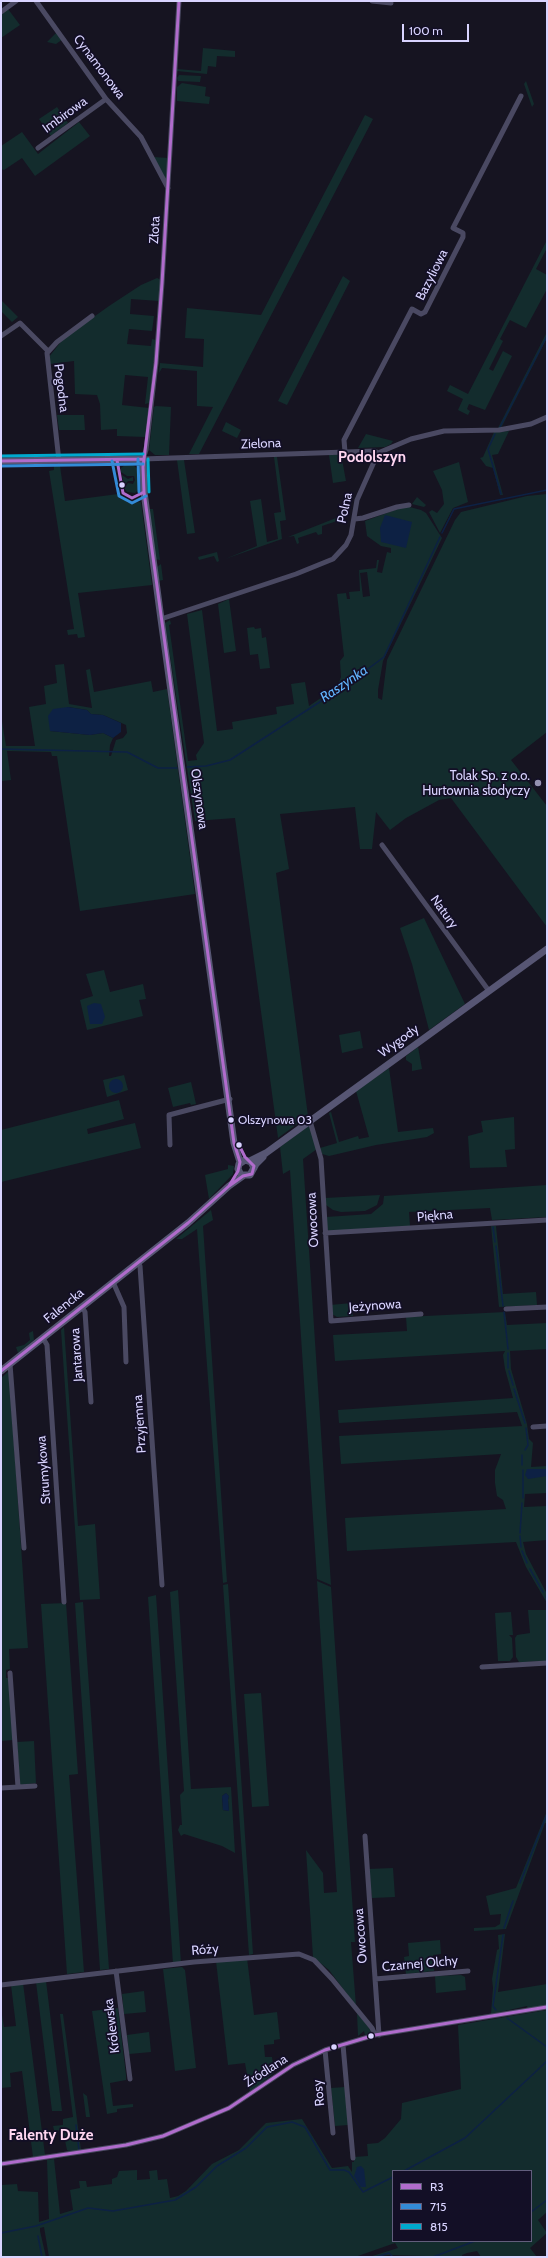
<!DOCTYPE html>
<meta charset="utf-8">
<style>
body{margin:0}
#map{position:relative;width:548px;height:2258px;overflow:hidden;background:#161421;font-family:Cabin,sans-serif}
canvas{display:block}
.frame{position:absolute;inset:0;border:2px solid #d9d4ff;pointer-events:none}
.legend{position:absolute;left:392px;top:2170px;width:140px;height:72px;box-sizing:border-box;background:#130f26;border:1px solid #625e7d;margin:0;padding:5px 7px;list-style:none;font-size:12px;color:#d9d4ff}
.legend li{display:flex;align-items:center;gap:8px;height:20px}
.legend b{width:20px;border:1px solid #625e7d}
.scale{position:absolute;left:402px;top:24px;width:67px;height:18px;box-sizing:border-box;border:2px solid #d9d4ff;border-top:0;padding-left:5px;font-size:12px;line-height:14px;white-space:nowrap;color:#d9d4ff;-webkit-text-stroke:3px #130f26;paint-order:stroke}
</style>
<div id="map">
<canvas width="548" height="2258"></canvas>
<div class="frame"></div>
<ul class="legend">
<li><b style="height:5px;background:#b06ccc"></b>R3</li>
<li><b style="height:5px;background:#338bd7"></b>715</li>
<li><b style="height:5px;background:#00a9ce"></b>815</li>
</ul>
<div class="scale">100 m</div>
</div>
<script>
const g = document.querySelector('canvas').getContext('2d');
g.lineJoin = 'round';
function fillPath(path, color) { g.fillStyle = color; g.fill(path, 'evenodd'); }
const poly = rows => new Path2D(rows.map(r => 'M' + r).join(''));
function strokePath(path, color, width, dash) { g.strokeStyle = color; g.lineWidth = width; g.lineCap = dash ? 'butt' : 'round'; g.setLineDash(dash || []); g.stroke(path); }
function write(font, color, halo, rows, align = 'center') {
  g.font = font + ' Cabin,sans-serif'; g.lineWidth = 3.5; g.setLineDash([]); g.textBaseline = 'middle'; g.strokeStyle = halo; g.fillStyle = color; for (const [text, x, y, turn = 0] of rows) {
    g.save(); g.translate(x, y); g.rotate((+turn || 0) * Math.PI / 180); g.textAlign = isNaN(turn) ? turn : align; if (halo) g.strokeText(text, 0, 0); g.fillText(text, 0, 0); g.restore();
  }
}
const green = poly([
 [8,9,20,25,1,38,1,15],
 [57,32,63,39,56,44,47,42],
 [203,48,235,51,235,57,217,56,216,67,208,66,207,74,177,71,177,69,201,71],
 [179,75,201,76,200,82,178,81,177,78],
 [526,81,534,104,532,107,524,84],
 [182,83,206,87,205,96,210,97,209,104,177,101,177,87],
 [57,107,68,123,51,136,39,119],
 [365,115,373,119,199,454,189,454,213,407,197,406,197,371,162,368,159,373,160,363,203,367,204,339,185,338,187,308,261,315],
 [79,122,90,136,35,176,22,158,4,170,1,169,1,146,22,132,38,154],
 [154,157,168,158,166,180],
 [547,240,547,248,536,269,547,275,547,289,526,328,510,320,500,339,503,341,489,369,493,371,503,351,512,356,485,410,469,404,467,409,470,411,468,415,458,410,463,399,447,391,450,385,468,394],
 [343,276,350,281,287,405,278,401],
 [157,278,161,280,159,301,131,299,130,314,154,316,152,331,129,329,127,344,151,346,152,339,156,340,149,403,145,404,148,377,125,375,122,405,149,408,145,437,117,436,117,429,101,430,100,404,97,395,75,394,74,361,50,364,49,357,63,339,109,306,141,285],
 [1,300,18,317,12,322,1,311],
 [547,332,547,338,501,428,498,428],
 [156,406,171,407,169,455,155,455,149,450,154,407],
 [57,415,84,415,85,430,59,430],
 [226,422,241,430,237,438,222,431],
 [509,431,498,454,492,455,503,495,500,495,493,468,486,466,480,458,483,457,494,432],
 [366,434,393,441,391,444,385,447,358,448],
 [341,454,346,481,333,483,329,455],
 [274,457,277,457,286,520,280,521,282,539,225,559,257,546,250,501,261,499,267,542,278,539,274,513,281,512],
 [177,460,184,460,195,533,187,534],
 [459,462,468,502,453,508,440,533,429,512,432,510,437,513,444,504,442,490,433,471],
 [126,464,133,465,138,469,140,488,135,493,127,492,124,488,128,483,133,484,135,480,134,476,127,476,121,472,121,468],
 [54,466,60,466,65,501,118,494,128,503,141,502,152,585,78,593,85,637,78,638,77,634,68,635,67,630,74,629,49,471,54,470],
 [122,475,128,479,133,477,133,481,128,481,124,486],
 [547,494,547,732,511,760,547,806,547,927,451,798,439,800,406,818,390,830,376,812,372,849,360,849,355,807,280,814,289,869,276,873,308,1116,278,1138,235,818,195,821,165,623,170,620,171,624,169,625,188,761,197,760,196,755,204,743,187,614,202,610,217,731,233,729,232,722,277,714,276,707,294,704,291,684,305,682,309,706,337,687,341,677,340,661,344,656,337,594,346,593,347,599,350,599,349,592,360,591,359,570,376,568,377,560,379,560,377,572,382,573,387,552,391,553,391,548,381,546,367,536,365,521,406,506,421,510,426,513,442,538,383,661,378,690,378,698,382,700,387,660,455,520,461,512,527,496],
 [367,572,370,596,363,597,360,573],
 [417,497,426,505,424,507,412,504],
 [148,509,153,509,160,560,155,559],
 [336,518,337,521,322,526,322,534,318,535,316,532,298,538,299,543,297,544,294,536,288,537],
 [217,552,219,561,217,562,214,556,199,560,198,557],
 [161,564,163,580,158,581,157,567],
 [229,599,236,651,224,653,218,604],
 [254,627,255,629,261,628,262,638,266,637,270,668,260,669,258,654,250,655,247,628],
 [64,664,69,704,92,708,86,670,90,669,94,692,151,681,153,692,167,689,195,894,80,911,57,756,52,756,51,752,7,751,11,780,1,781,1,715,6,746,35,746,29,707,46,704,44,686,57,683,55,665],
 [68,707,87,710,91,714,103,715,126,725,127,733,123,738,116,740,111,756,109,756,110,745,113,738,103,733,90,735,50,731],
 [424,918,465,1004,429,1030,412,964,400,928],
 [104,970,110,992,143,984,146,999,139,1000,143,1016,87,1030,80,1000,93,996,86,974],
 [360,1031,363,1048,342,1053,339,1035],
 [418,1047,422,1069,412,1071,412,1064,406,1060,406,1056],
 [389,1068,398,1132,433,1128,434,1133,427,1137,376,1145,329,1156,322,1154,320,1148,337,1143,329,1113,331,1112,339,1142,358,1136,359,1139,369,1137,356,1091],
 [124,1075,128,1090,107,1097,103,1080],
 [191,1082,196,1104,191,1105,190,1103,173,1107,168,1088],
 [119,1100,124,1119,87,1129,88,1134,135,1123,141,1148,1,1182,1,1130],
 [514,1117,515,1149,505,1150,507,1167,470,1168,468,1136,483,1132,481,1121],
 [309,1125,311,1127,317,1149,303,1159,331,1585,317,1579,290,1170,283,1174,280,1147],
 [228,1165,234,1166,233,1174,209,1199,205,1175,228,1169],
 [547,1185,547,1217,492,1220,490,1208,450,1210,409,1212,410,1226,329,1231,327,1229,326,1217,371,1214,383,1204,384,1196],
 [380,1195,377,1205,365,1211,341,1212,333,1210,326,1205,325,1198],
 [211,1210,213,1220,203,1226,227,1582,223,1583,197,1229,182,1239,176,1239],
 [491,1226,496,1226,503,1294,536,1292,537,1305,499,1307],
 [352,1303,353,1316,337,1317,332,1314,330,1305],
 [505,1312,507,1325,547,1323,547,1349,510,1351,511,1369,527,1424,529,1439,533,1443,531,1467,547,1466,547,1493,525,1494,524,1507,547,1506,547,1540,523,1542,526,1554,547,1594,547,1603,526,1567,516,1542,347,1551,345,1518,506,1509,503,1500,497,1496,495,1483,495,1470,501,1454,341,1464,339,1436,522,1426,517,1412,339,1423,338,1410,513,1398,505,1369,503,1355,505,1351,335,1361,333,1335,407,1331,406,1317],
 [64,1327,78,1526,95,1524,100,1599,80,1600,61,1330],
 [33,1331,34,1340,18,1353,16,1347,24,1345,30,1340,29,1333],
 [9,1371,28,1648,9,1649,10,1669,6,1670,6,1678,9,1678,13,1740,1,1741,1,1378],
 [317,1581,331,1587,355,1942,351,1942,356,2006,329,1970,313,1957,306,1850,323,1873,324,1893,337,1892],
 [228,1584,253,1954,249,1955,223,1585],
 [178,1590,191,1789,231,1787,235,1853,222,1846,184,1834,181,1836,178,1830,180,1825,182,1825,180,1795,184,1791,170,1592],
 [226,1793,229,1796,228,1800,229,1811,223,1810,222,1796],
 [156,1595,181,1963,173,1964,148,1597],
 [83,1602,109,1969,100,1970,75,1603],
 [66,1603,78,1774,69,1775,84,1972,67,1974,41,1604],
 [528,1610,547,1610,547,1661,524,1662,519,1662,516,1657,515,1638,517,1635,530,1633],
 [511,1612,513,1635,509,1635,512,1638,513,1657,510,1661,498,1661,495,1613],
 [261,1693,269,1806,252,1807,244,1694],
 [34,1741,36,1783,20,1785,17,1742],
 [547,1811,547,1823,545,1823,506,1929,474,1931,474,1928,495,1927,500,1924,501,1914,490,1915,486,1896,516,1888],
 [393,1868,395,1897,372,1898,368,1869],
 [505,1934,498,1992,547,1984,547,2005,528,2009,527,2006,491,2014,493,1988,492,1979,497,1950,499,1949,498,1935],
 [440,1940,441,1954,433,1955,434,1971,406,1974,404,1957,409,1956,408,1943],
 [247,1958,254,2015,277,2012,280,2039,274,2040,274,2044,264,2045,265,2057,272,2057,274,2073,250,2092,245,2063,228,2065,216,1961],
 [182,1967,185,1970,196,2068,175,2071,163,1969],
 [461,1975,465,1977,466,1990,436,1993,435,1976],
 [46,1981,62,2111,52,2111,36,1982],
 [23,1983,45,2155,33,2157,22,2071,10,2073,11,2087,1,2088,1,2009,4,2027,16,2026,11,1985],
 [144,1991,146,2012,124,2014,122,1994],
 [118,2008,126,2075,126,2080,110,2083,113,2106,133,2104,133,2107,117,2109,117,2112,107,2114,92,2011],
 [547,2010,547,2212,538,2220,547,2233,530,2248,537,2257,481,2257,477,2251,467,2253,462,2255,462,2257,389,2255,369,2257,398,2248,395,2243,355,2257,49,2257,44,2227,40,2228,40,2231,46,2257,1,2257,1,2185,17,2184,18,2191,38,2192,39,2222,49,2219,47,2160,54,2159,60,2214,73,2210,70,2190,80,2188,79,2181,86,2181,87,2187,112,2184,112,2179,117,2177,119,2171,137,2170,137,2180,150,2179,149,2171,157,2170,158,2180,167,2179,170,2198,178,2196,186,2191,212,2164,239,2150,266,2123,302,2119,332,2168,348,2166,352,2172,352,2162,354,2162,354,2157,368,2156,367,2144,378,2143,385,2138,401,2119,402,2103,461,2089,458,2025],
 [393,2171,531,2171,531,2241,393,2241],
 [357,2013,371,2030,371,2033,365,2035,364,2031,358,2036],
 [60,2014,63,2014,81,2150,71,2152,67,2150,63,2131,54,2130,53,2126,63,2125,63,2119,73,2117],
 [149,2032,151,2052,129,2054,127,2035],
 [345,2087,348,2125,335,2126,331,2088],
 [83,2093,87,2096,90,2117,86,2117]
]);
const water = poly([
 [385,515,412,522,406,548,381,542,380,528],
 [68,707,87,710,91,714,103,715,121,723,121,732,113,738,103,733,90,735,50,731,48,716,53,709],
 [94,1003,101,1004,105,1017,102,1024,90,1024,87,1006],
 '109 1086a7 7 0 1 1 14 0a7 7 0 1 1-14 0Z',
 [527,1469,546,1469,547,1476,528,1479,525,1475],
 [226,1793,229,1796,228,1800,229,1811,223,1810,222,1796],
 [357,2167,361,2166,364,2169,366,2187,361,2187,354,2176]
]);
const stream = poly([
 [500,427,547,336],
 [495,434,488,449,501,494],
 [442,533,454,509,547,490],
 [1,749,127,752,158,768,177,768],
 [187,767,206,766,230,760,349,683,384,657,440,537],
 [493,1227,495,1242],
 [496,1246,503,1306],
 [504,1312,508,1349],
 [508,1353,508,1368],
 [509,1371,513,1385],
 [514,1389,525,1423],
 [525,1450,528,1445,526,1428],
 [522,1455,522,1465],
 [523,1498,523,1470],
 [520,1533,522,1503],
 [520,1536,521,1547],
 [522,1551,527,1563],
 [530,1569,543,1592],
 [546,1597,547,1598],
 [520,1883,547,1814],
 [504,1928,513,1901],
 [496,2010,493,2006,503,1935],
 [507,2018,547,2047],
 [76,2125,79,2150],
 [404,2171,465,2138,547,2061],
 [531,2212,547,2200],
 [1,2233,36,2226,88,2208,113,2211,175,2200,196,2187,217,2166,246,2148,267,2127,292,2122,305,2127,330,2170,344,2170,349,2172,363,2192,393,2177],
 [38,2236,42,2257],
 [376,2257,389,2253,393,2257],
 [433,2257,475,2241]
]);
const street = poly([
 [36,1,106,99,141,137,168,188],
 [179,1,162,283,156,363,146,450,143,459,375,451,378,453],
 [372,1,391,3],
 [1,12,16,1],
 [38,148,106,99],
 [1,336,20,323,48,351],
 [345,452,344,440,412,309,421,314,425,312,463,237,463,233,453,228,521,96],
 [59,461,47,353,57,342,92,316],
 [355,519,363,518,397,507,409,505],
 [161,619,296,574,333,559,346,545,351,535,357,500,378,453,411,439,444,431,499,430,531,424,547,417],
 [382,845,489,991],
 [310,1121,321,1159,331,1321,421,1314],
 [170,1145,169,1115,230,1099],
 [325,1233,547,1220],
 [138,1262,140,1266,162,1585],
 [113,1282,124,1307,126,1362],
 [82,1307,85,1312,91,1402],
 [506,1309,547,1307],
 [43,1338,47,1345,64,1602],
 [10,1364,24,1548],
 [533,1427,547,1426],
 [482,1667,547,1663],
 [10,1673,18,1787],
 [1,1788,35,1786],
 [365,1836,379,2035],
 [116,1971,130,2079],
 [375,1979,468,1971],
 [1,1985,194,1962,299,1954,314,1960,332,1979,372,2028,375,2035],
 [343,2045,353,2158],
 [325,2050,333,2133],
 [1,2164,126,2145,163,2136,229,2108,293,2065,325,2050,375,2035,547,2007]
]);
const secondary = poly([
 [1,461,143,459,144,492,161,619,234,1143,240,1162],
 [250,1161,266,1153,547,949],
 [254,1168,251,1162,245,1160,239,1164,238,1169,241,1175,250,1175,256,1164,263,1157],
 [1,1371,188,1223,229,1186,243,1176]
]);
const bus1 = poly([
 [179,1,162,283,156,363,143,467,144,492,234,1143,240,1162,238,1171,229,1186],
 [117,460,123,493,132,498,144,492],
 [1,461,143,459],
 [1,1371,188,1223,229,1186,243,1176,252,1174,254,1166,245,1157,239,1145],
 [1,2164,126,2145,163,2136,229,2108,293,2065,325,2050,375,2035,547,2007]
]);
const bus2 = poly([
 [138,459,139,492],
 [112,461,119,496,132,503,146,496],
 [1,466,143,464]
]);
const bus3 = poly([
 [1,456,143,454],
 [148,459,149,492]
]);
const markers = [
 [122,485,3.5,"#d9d4ff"],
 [538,783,4,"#9591b1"],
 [231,1120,3.5,"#d9d4ff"],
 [239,1145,3.5,"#d9d4ff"],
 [371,2036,3.5,"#d9d4ff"],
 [334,2047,3.5,"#d9d4ff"]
];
const busNames = [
 ["Olszynowa 03",238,1120]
];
const streetNames = [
 ["Cynamonowa",99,67,53],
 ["Imbirowa",65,115,-36],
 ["Złota",155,230,-87],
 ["Bazyliowa",432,275,-63],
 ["Pogodna",61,388,83],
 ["Zielona",261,444,-2],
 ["Polna",345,508,-78],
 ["Olszynowa",199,799,82],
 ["Natury",444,912,54],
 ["Wygody",399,1041,-36],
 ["Piękna",435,1216,-5],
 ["Owocowa",313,1220,-93],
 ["Falencka",64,1306,-39],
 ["Jeżynowa",375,1306,-4],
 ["Jantarowa",77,1355,-94],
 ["Przyjemna",140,1424,-94],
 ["Strumykowa",44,1470,-94],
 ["Owocowa",361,1936,-94],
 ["Róży",205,1950,-5],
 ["Czarnej Olchy",420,1964,-5],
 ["Królewska",112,2026,-97],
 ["Źródlana",266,2071,-33],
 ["Rosy",319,2093,-96]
];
const poiNames = [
 ["Tolak Sp. z o.o.",530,776],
 ["Hurtownia słodyczy",530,791]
];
const waterNames = [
 ["Raszynka",344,684,-34]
];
const quarterNames = [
 ["Podolszyn",372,458],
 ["Falenty Duże",51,2136]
];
fillPath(green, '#132c2d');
fillPath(water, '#0d2144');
strokePath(stream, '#0d2144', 1.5);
strokePath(street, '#4a4962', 5);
strokePath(secondary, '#575674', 7);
strokePath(bus1, '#b06ccc', 3);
strokePath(bus2, '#338bd7', 3);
strokePath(bus3, '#00a9ce', 3);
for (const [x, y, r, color] of markers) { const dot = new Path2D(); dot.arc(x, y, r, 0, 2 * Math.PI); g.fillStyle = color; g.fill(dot); strokePath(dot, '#130f26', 1.5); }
write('12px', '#d9d4ff', '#130f26', busNames, 'left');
write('13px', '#d9d4ff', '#130f26', streetNames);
write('13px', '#d9d4ff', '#130f26', poiNames, 'right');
write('italic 14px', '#62b6ff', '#130f26', waterNames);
write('bold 15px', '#ffd6f0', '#130f26', quarterNames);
</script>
